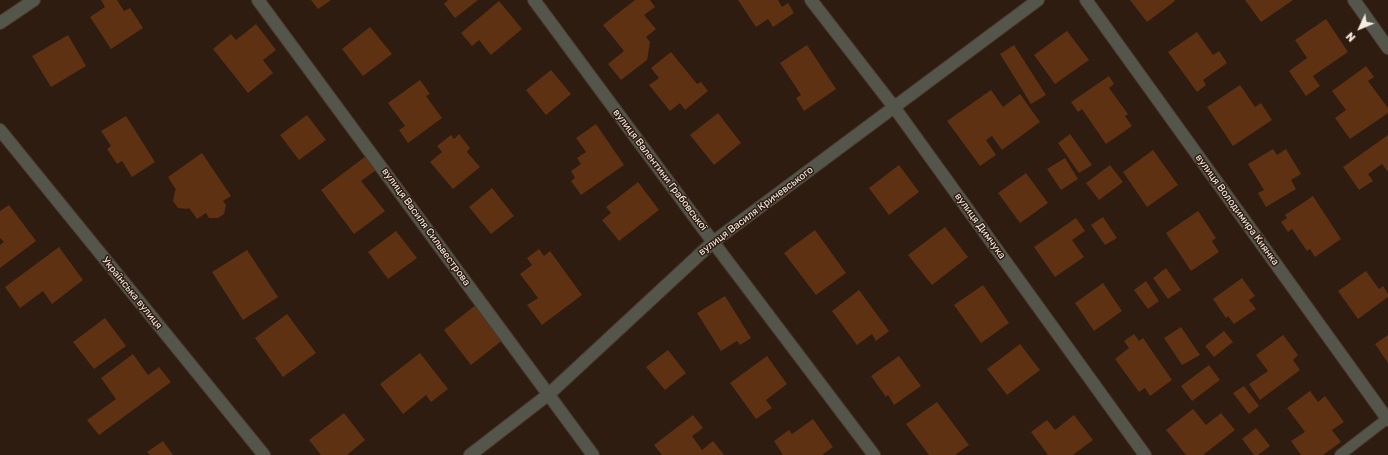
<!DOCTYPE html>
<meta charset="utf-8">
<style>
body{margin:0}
#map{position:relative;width:1388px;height:455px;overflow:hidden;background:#2e1c11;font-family:Rubik,sans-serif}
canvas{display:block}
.north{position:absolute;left:1340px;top:8px;width:40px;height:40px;-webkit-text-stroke:3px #2e1c11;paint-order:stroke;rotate:226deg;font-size:11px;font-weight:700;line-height:16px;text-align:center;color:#f7eae2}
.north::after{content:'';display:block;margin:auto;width:14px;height:18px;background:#f7eae2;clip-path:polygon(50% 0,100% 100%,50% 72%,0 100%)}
</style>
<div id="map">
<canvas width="1388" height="455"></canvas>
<div class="north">N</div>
</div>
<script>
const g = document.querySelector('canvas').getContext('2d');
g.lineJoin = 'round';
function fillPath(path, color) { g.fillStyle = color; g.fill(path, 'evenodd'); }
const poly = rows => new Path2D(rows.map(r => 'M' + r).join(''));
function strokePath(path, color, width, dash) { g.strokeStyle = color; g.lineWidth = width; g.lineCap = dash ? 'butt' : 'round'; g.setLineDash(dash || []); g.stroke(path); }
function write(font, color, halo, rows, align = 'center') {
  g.font = font + ' Rubik,sans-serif'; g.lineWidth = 3; g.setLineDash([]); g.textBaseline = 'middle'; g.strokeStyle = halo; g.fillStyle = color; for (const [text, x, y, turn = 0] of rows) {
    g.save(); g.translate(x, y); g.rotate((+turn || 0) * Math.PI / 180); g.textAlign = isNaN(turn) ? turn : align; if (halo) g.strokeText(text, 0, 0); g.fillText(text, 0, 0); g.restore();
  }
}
const building = poly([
 [101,0,117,0,124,11,130,8,143,28,111,49,90,17,105,7],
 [311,0,331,0,318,9],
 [448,0,478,0,455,18,444,4],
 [635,0,650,0,655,7,644,15,656,29,646,37,650,42,647,60,621,80,608,64,624,51,603,25],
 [738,0,778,0,782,7,788,3,794,13,773,27,768,19,756,27],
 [1130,0,1174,0,1175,1,1147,22],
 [1245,0,1293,0,1261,22],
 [499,1,522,29,491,55,479,40,472,46,461,33],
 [1326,19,1348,52,1313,76,1320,86,1306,96,1289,71,1307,58,1295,40],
 [256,24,276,50,263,60,273,73,248,93,213,49,231,34,236,40],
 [370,27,392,54,363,76,342,49],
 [1067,31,1089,60,1055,84,1034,55],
 [1197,32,1213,55,1219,51,1227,63,1203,80,1206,85,1197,92,1168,52],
 [68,35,86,66,51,87,32,56],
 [807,45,836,89,804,111,796,98,801,95,780,63],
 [1014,45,1046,95,1031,104,1000,54],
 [671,52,697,84,701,82,708,91,685,110,680,103,670,111,649,85,659,78,651,68],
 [1366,66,1374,77,1368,81,1388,108,1388,113,1350,139,1335,118,1346,110,1332,91],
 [551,70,571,94,546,115,526,90],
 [1109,76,1114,84,1109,88,1128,114,1125,116,1132,126,1106,144,1082,109,1078,112,1071,102],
 [420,80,430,94,426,96,442,118,408,143,399,130,405,126,388,103],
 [1240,85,1255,107,1261,103,1272,120,1233,146,1207,107],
 [991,90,1003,107,1020,94,1040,122,1002,150,992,136,986,140,996,155,980,166,947,121],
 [718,113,741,143,714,165,690,135],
 [307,115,326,140,299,160,280,135],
 [126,116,155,162,132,177,122,161,117,164,107,149,111,146,101,131],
 [596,124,624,165,581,195,571,181,575,178,571,171,581,164,577,158,586,152,576,138],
 [459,134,470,148,467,152,480,167,453,189,430,162,442,152,437,146,451,135,454,139],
 [1070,134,1092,165,1079,173,1058,143],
 [1388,135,1388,172,1382,164,1368,174,1373,181,1359,190,1343,167],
 [1273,149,1277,155,1286,149,1301,174,1291,180,1296,189,1266,207,1258,193,1264,190,1248,164],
 [1153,150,1178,185,1147,207,1123,172],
 [202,153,231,196,223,201,226,205,224,214,218,218,209,218,206,213,197,219,189,208,187,209,178,208,173,201,175,191,176,190,168,177],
 [366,156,376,170,361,181,385,211,354,234,321,190],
 [1065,158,1078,179,1061,190,1047,169],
 [899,165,919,192,889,215,869,188],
 [1110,165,1123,182,1099,200,1086,183],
 [1026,173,1048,203,1020,223,998,193],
 [638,182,659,210,619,241,602,220,611,213,606,207],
 [492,188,514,216,491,234,469,207],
 [1313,196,1341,239,1315,257,1310,249,1307,251,1292,229,1288,232,1281,222,1287,218,1285,215],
 [9,205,36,241,0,268,0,245,4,242,0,238,0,211],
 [1198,211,1216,238,1212,241,1219,252,1191,271,1166,233],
 [1103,217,1117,238,1105,245,1091,225],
 [1076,218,1085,231,1072,240,1084,257,1055,277,1034,247],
 [945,227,968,257,932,285,908,255],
 [815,230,846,273,816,295,784,253],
 [396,231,417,258,388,279,368,252],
 [59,247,83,280,52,304,43,291,20,308,5,287],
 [539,249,544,256,550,251,582,295,542,325,527,305,538,298,520,274,532,265,527,258],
 [247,250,278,297,243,320,212,272],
 [1166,268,1181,290,1168,299,1153,278],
 [1366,271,1379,289,1383,286,1388,294,1388,297,1358,319,1338,291],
 [1242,278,1255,296,1249,300,1256,309,1234,324,1228,316,1226,318,1213,299],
 [1146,281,1159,301,1148,309,1134,290],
 [1103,283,1122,311,1094,331,1075,303],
 [983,285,1009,323,981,343,954,305],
 [859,290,889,331,876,341,872,334,857,345,832,311],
 [725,296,751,338,740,345,737,341,721,351,697,313],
 [477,304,504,339,471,365,444,330],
 [287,314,316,353,283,377,255,338],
 [105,318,126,346,94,369,73,342],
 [1181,327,1200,355,1182,365,1164,338],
 [1224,331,1233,342,1214,357,1205,346],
 [1134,334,1139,341,1143,338,1172,380,1150,396,1145,388,1139,392,1115,359,1129,348,1124,341],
 [1283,335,1298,355,1293,360,1300,370,1260,400,1249,384,1268,371,1256,355],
 [1388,335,1388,363,1375,344],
 [1020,344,1040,370,1007,395,987,369],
 [668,350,686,373,665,390,646,367],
 [420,353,448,389,431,402,426,395,403,414,380,384],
 [133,354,148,375,159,367,171,382,99,435,87,420,116,399,101,378],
 [767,356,787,384,766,400,772,408,756,419,730,383],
 [899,356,921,386,894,405,888,395,886,397,871,376],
 [1209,365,1220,380,1192,401,1181,386],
 [1244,386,1259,406,1249,414,1233,393],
 [1310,391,1318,402,1325,396,1344,422,1332,430,1341,442,1323,455,1301,455,1291,441,1305,432,1287,408],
 [937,402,969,445,955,455,929,455,906,424],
 [1193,409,1206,425,1221,413,1235,430,1203,455,1186,455,1166,430],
 [344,413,365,440,347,455,321,455,309,440],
 [693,415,703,428,692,436,702,450,713,441,724,455,662,455,654,445],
 [1074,415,1093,440,1073,455,1048,455,1031,432,1047,420,1055,430],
 [813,419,833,447,822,455,783,455,774,441,789,430,792,434],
 [1256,428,1270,446,1258,455,1254,455,1242,439],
 [163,441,173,455,150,455,147,452]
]);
const lane = poly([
 [1340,455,1388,418]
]);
const street = poly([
 [258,0,593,455],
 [534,0,713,242,874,455],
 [811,0,894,107,1145,455],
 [1086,0,1388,420],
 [1354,0,1388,48],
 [0,23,34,0],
 [0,130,264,455],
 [470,455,549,394,713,242,1038,0]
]);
const streetNames = [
 ["вулиця Валентини Грабовської",660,170,53],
 ["вулиця Володимира Киянка",1237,210,54],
 ["вулиця Василя Кричевського",756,211,-37],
 ["вулиця Димчука",980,226,54],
 ["вулиця Василя Сильвестрова",426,227,54],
 ["Українська вулиця",132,293,51]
];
fillPath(building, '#5e3112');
strokePath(lane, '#4a392e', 12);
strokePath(street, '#4a392e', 14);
strokePath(lane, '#54554b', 10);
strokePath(street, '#54554b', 12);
write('10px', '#f7eae2', '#2e1c11', streetNames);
</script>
